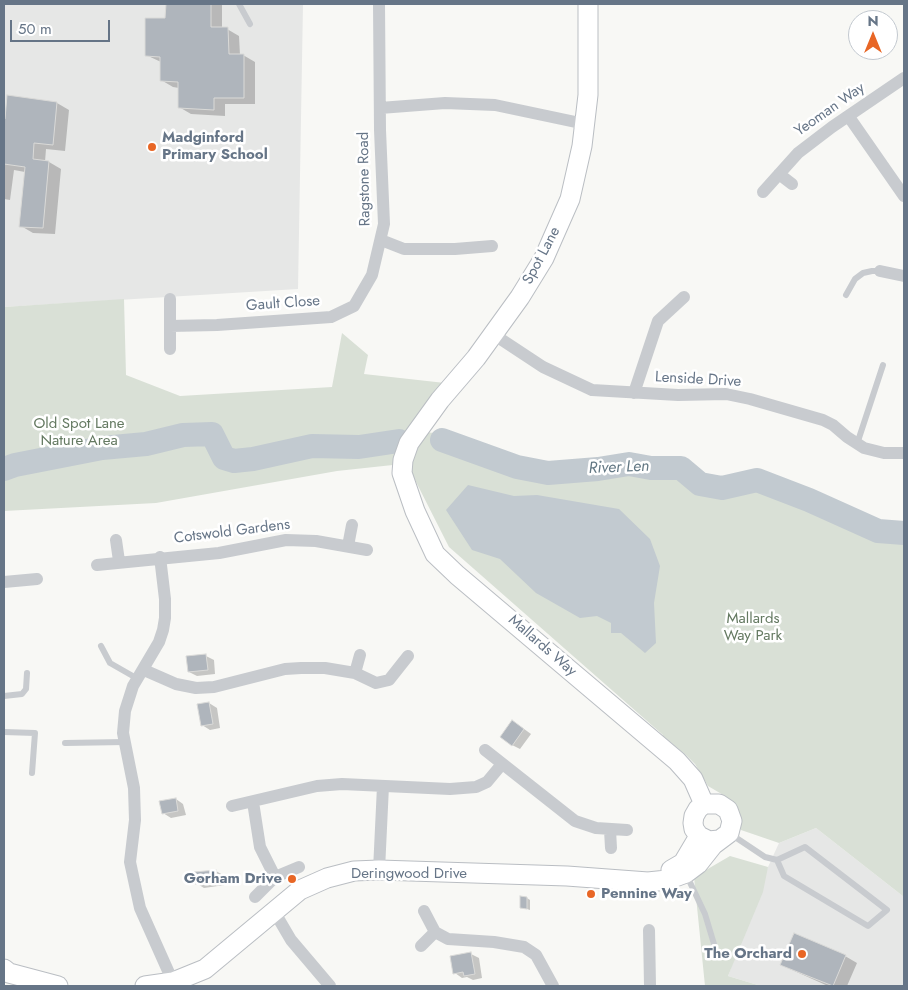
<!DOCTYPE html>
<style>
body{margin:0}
#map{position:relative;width:908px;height:990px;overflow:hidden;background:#f8f8f5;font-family:Jost,sans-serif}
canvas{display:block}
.frame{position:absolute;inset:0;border:5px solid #667587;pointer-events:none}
.north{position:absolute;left:848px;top:10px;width:50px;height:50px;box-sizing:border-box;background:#fff;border:1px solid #c2c8cf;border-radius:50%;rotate:0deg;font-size:14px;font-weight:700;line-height:20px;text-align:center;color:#667587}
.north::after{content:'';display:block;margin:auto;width:18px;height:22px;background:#e86625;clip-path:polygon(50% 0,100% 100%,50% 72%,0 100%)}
.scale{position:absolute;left:10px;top:20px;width:100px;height:22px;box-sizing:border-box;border:2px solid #667587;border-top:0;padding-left:6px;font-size:15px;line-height:18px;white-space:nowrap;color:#667587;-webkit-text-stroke:4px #fff;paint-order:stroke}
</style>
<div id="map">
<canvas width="908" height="990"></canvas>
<div class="frame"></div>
<div class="north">N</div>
<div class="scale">50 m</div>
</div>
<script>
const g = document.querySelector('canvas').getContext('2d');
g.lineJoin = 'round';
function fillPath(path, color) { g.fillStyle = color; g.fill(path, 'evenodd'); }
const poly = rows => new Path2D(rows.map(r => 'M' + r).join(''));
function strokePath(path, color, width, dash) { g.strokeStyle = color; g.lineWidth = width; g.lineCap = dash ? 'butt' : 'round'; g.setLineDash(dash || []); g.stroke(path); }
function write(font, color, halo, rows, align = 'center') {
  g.font = font + ' Jost,sans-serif'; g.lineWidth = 5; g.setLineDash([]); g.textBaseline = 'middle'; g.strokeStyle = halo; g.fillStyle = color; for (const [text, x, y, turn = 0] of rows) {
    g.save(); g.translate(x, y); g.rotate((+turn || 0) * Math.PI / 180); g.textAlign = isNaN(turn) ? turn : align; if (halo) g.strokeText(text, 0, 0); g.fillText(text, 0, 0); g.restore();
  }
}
const built = poly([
 [4,4,303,4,298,289,4,307],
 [816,828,904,897,904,986,761,986,728,976,768,867,779,843]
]);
const green = poly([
 [124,299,126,375,180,396,332,387,342,333,368,355,364,374,454,384,424,432,445,434,501,456,534,465,557,466,614,460,674,459,690,474,705,481,720,482,757,478,878,528,897,531,904,530,904,897,816,828,779,843,741,830,732,803,725,796,708,786,695,764,686,755,663,736,663,735,449,547,412,474,411,451,402,464,337,471,156,503,4,511,4,307],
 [730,856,768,867,763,892,728,976,761,986,705,986,694,877]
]);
const water = poly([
 [468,485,514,496,537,495,619,509,650,539,660,566,654,603,656,643,645,653,621,633,611,633,611,623,597,616,580,618,536,593,500,559,472,550,446,510]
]);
const shadow = poly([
 [167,4,222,4,222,29,227,29,239,36,240,55,243,55,255,62,255,104,225,104,225,116,191,114,179,107,179,88,173,87,161,80,161,62,146,55,166,19],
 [9,97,57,103,69,110,65,151,46,149,45,162,49,162,61,169,55,234,33,233,21,226,25,172,14,170,10,200,4,199,4,120,6,120],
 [206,656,214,660,215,674,197,676,189,672],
 [209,703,217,708,220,728,210,730,202,725],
 [520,726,531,734,520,749,512,745],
 [176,799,183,804,186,815,171,818,163,813],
 [216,871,223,875,225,885,204,888,196,883],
 [527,898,530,900,530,910,521,907],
 [471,954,479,958,482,978,473,980,467,977,462,978,455,973],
 [845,956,857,963,847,986,828,986,781,965]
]);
const river = poly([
 [442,440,517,467,548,473,598,469,629,464,651,468,681,468,700,484,722,488,757,480,809,500,878,531,904,533],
 [4,469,15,465,102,448,146,444,183,435,212,434,224,458,234,461,253,459,312,446,359,447,399,441]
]);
const building = poly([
 [166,4,211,4,211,27,228,27,229,54,244,54,244,98,214,98,214,110,178,108,178,82,160,81,160,57,145,56,145,18,165,18,166,4],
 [7,95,57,102,53,145,34,143,33,159,49,161,43,228,19,227,25,167,4,164,4,118,5,119,7,95],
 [206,654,208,670,188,672,186,656,206,654],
 [209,702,213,724,201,726,197,704,209,702],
 [512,720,524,729,512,746,500,737,512,720],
 [176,798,178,811,162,814,159,801,176,798],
 [216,870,217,882,195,884,194,872,216,870],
 [520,896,527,897,527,909,520,908,520,896],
 [794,933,846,955,833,986,780,965,794,933],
 [471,952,475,974,464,976,463,972,453,974,450,956,471,952]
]);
const lane = poly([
 [239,4,250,24],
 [846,295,855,279,863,273,872,271,880,271],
 [857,444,883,365],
 [101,646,110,663,138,679],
 [4,696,22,694,26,689,27,673],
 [4,732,35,733,32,773],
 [65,743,125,742],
 [729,833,765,857,777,860,805,847,887,910,868,926,784,876,777,860],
 [686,874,705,914,714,944,713,957]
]);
const street = poly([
 [380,108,445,103,495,105,585,124],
 [849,117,904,196],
 [779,174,792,184],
 [763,192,798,153,832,127,904,78],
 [381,240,404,249,455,249,492,246],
 [880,271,904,276],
 [170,299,170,349],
 [170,326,217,325,331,317,354,306,372,275,384,224,380,130,379,4],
 [493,334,543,367,592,390,678,395,726,394,750,399,823,420,833,425,847,437,864,448,884,453,904,453],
 [634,393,658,321,684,297],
 [116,540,119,561],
 [348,546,352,525],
 [160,557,165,599,165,618,163,630,159,642,133,686,125,711,123,733,134,788,135,820,130,862,140,908,173,982],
 [97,565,219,553,286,540,316,541,367,550],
 [4,582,37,579],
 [144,670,176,684,196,688,214,687,285,669,301,668,325,668,355,673,376,683,389,680,408,656],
 [355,673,360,655],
 [485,750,575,821,596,828,627,830],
 [253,802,260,847,275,877],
 [232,806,317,786,342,784,450,789,476,787,487,782,502,764],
 [610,830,611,848],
 [379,870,383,786],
 [255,897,275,877,299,867],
 [274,911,291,940,330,986],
 [424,911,435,932,448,939,494,942,524,947,536,955,553,986],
 [649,930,650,986],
 [421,946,435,932]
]);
const secondary = poly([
 [588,4,588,95,582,146,570,199,544,258,520,297,476,358,440,400,409,443,403,460,402,473,415,511,435,554,457,575,677,761,693,779,704,804],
 [671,870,683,863,699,836],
 [4,969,9,973,58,986],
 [145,986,173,982,205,969,300,890,327,878,354,871,379,870,567,876,648,882,667,880,686,873,698,864,713,845,729,833,732,821,728,810,719,804,704,804,698,809,694,816,693,823,694,829,699,836,709,841,719,840]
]);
const markers = [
 [152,147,5,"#e86625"],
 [292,879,5,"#e86625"],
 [591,894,5,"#e86625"],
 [802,954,5,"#e86625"]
];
const streetNames = [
 ["Yeoman Way",830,110,-35],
 ["Ragstone Road",365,179,-91],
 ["Spot Lane",542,256,-62],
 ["Gault Close",283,304,-4],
 ["Lenside Drive",698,380,3],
 ["Cotswold Gardens",232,532,-7],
 ["Mallards Way",542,646,41],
 ["Deringwood Drive",409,874]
];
const poiNames = [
 ["Madginford",162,138],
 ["Primary School",162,155],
 ["Gorham Drive",282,879,"right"],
 ["Pennine Way",601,894],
 ["The Orchard",792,954,"right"]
];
const parkNames = [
 ["Old Spot Lane",79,424],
 ["Nature Area",79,441],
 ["Mallards",753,619],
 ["Way Park",753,636]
];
const waterNames = [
 ["River Len",619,468,-2]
];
fillPath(built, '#e6e7e6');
fillPath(green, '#d9e0d6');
fillPath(water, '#c2cad0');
fillPath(shadow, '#0003');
strokePath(river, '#c2cad0', 24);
fillPath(building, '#afb5bc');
strokePath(building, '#dadad8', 1);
strokePath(secondary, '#babec3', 21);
strokePath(lane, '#c8cbcf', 6);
strokePath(street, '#c8cbcf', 12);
strokePath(secondary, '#fff', 19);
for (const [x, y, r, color] of markers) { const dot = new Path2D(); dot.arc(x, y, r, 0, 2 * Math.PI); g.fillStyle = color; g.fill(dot); strokePath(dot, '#fff', 2); }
write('15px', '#667587', '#fff', streetNames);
write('bold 15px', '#667587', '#fff', poiNames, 'left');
write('15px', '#647961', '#fff', parkNames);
write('italic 16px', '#627783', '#fff', waterNames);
</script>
